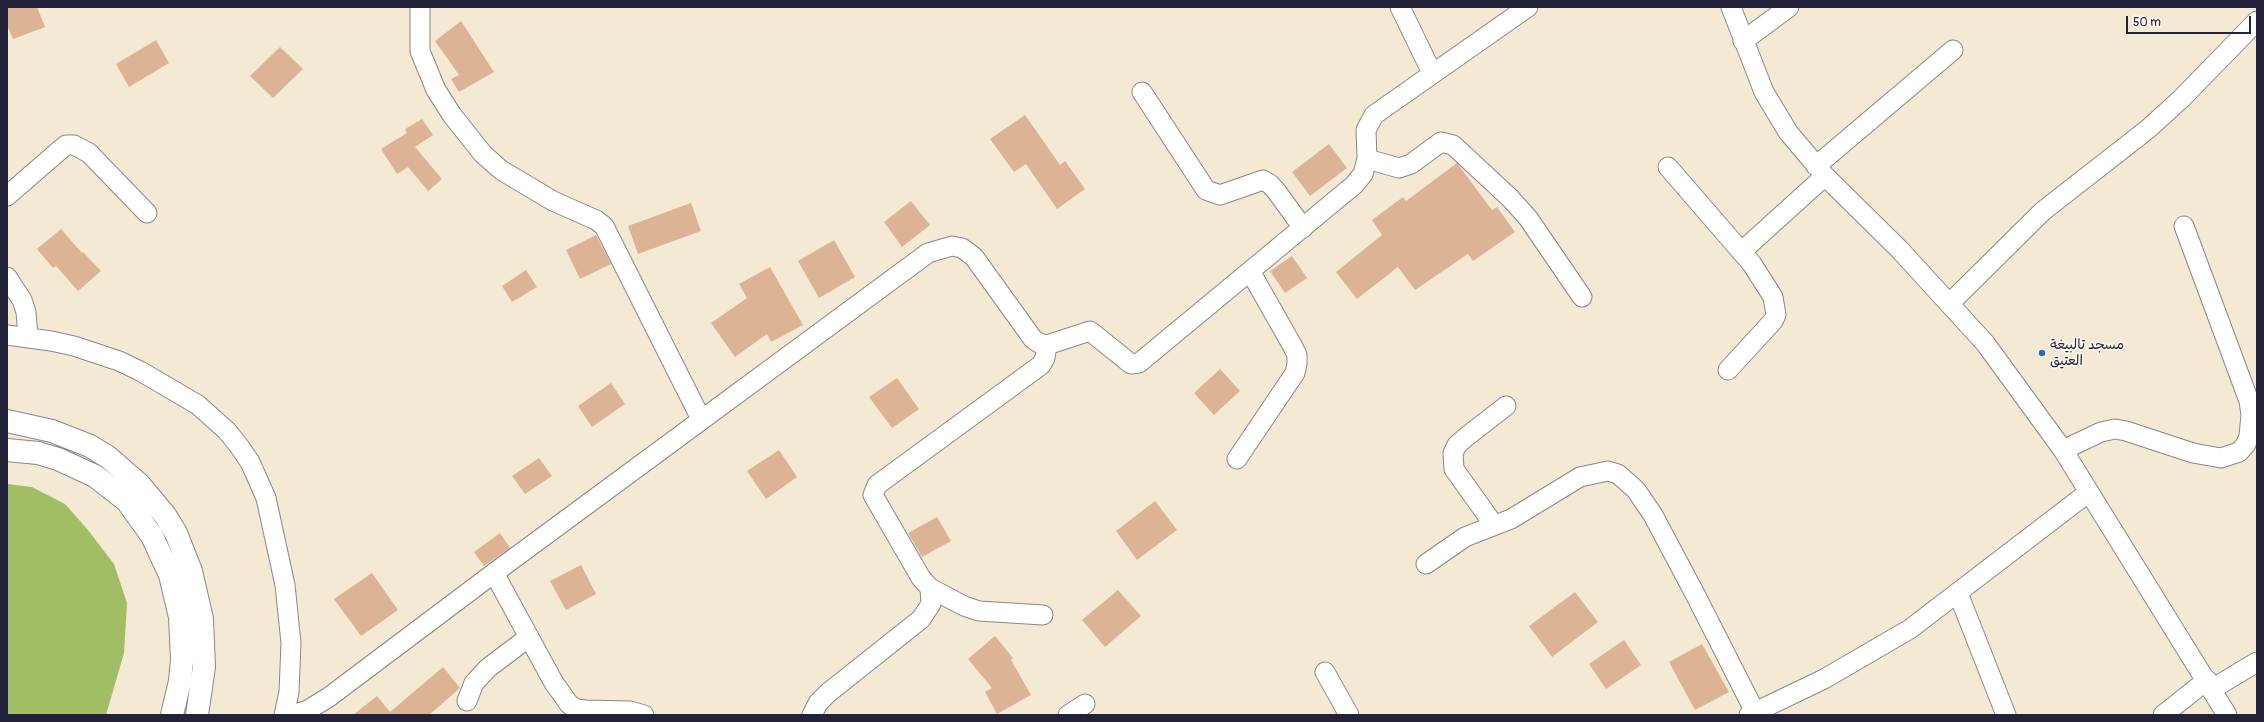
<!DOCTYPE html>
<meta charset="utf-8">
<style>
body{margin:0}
#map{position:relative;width:2264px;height:722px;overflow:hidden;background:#f4ead3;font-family:Pangolin,sans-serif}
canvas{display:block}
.frame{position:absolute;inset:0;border:8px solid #22223b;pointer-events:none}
.scale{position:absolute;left:2126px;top:16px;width:125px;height:18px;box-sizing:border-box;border:2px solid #22223b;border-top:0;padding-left:5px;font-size:12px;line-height:14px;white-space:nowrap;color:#22223b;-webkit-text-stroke:3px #fbf7ec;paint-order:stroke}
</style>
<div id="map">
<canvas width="2264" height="722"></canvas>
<div class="frame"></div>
<div class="scale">50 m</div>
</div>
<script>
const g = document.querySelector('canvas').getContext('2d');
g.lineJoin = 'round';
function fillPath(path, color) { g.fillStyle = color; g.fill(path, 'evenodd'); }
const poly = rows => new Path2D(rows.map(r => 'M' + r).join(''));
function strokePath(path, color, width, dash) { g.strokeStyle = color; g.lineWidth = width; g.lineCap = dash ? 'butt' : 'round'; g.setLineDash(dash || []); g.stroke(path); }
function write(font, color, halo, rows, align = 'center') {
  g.font = font + ' Pangolin,"Playpen Sans Arabic",sans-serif'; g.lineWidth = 3; g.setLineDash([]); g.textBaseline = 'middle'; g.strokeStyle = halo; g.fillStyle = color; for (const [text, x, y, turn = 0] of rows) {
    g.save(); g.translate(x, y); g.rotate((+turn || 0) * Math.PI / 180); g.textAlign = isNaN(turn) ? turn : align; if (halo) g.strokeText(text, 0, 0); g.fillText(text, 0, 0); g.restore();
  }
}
const green = poly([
 [7,484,32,487,65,504,88,530,114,564,127,603,124,653,106,715,7,715]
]);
const building = poly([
 [7,7,37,7,45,27,13,39,7,25],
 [461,21,494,72,459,92,451,79,459,75,435,41],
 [156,40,169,63,129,87,116,64],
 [280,47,303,69,273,98,250,76],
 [1025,115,1060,165,1065,161,1085,189,1057,209,1026,164,1014,172,990,139],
 [422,119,433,135,415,147,442,179,428,191,408,167,397,174,381,149,407,133,405,129],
 [1329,144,1347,168,1310,196,1292,172],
 [1457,163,1492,210,1497,207,1515,232,1473,261,1468,254,1415,290,1398,267,1357,299,1336,272,1382,235,1372,220,1403,197,1406,201],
 [911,201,930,225,902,247,884,222],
 [691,203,701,231,638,254,628,226],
 [61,229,82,253,83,252,101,271,78,291,56,266,53,268,37,249],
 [596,235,611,264,580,279,566,250],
 [834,240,855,277,819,298,798,261],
 [1292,256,1307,278,1285,293,1270,271],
 [770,267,803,325,771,342,767,334,735,357,711,323,747,298,739,284],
 [526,270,537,287,512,302,502,286],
 [1220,369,1240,391,1214,415,1194,393],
 [897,378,919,409,892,428,869,397],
 [611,383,625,404,592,427,578,406],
 [779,450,797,477,766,499,747,471],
 [539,458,552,476,525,494,512,476],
 [1155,501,1177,530,1137,560,1116,531],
 [937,517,951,541,922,557,908,533],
 [500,533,510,548,484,566,474,552],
 [581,565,596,594,566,610,550,581],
 [372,573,398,610,361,636,334,599],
 [1118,590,1141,616,1105,647,1082,620],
 [1575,592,1598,622,1552,657,1529,626],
 [995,636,1013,658,1011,660,1031,695,997,714,985,692,992,688,968,659],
 [1624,640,1641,665,1606,689,1589,664],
 [1702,644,1729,692,1695,710,1669,662],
 [443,667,460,688,429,715,353,715,377,696,390,712]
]);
const minor = poly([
 [420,7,420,51,436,90,452,115,483,154,501,170,553,201,596,220,604,226,701,419],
 [1400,7,1432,73],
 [1731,7,1764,92,1788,132,1825,176,1900,250,1985,343,2063,450,2227,715],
 [1743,41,1789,7],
 [1142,92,1206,190,1220,195,1263,180,1270,184,1277,192,1303,228],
 [1367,159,1399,168,1411,164,1441,142,1453,145,1510,198,1528,218,1582,297],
 [1816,166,1953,50],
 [1668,167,1752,264,1773,297,1776,315,1773,321,1728,370],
 [7,196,60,150,66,145,74,145,89,153,147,213],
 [1741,252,1825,176],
 [7,277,22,300,26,312,28,337],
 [1950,303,2043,211,2148,129,2181,99,2257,21],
 [7,335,51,341,74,346,119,361,140,371,198,405,227,431,239,446,250,462,266,498,285,585,291,643,289,692,284,715],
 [2063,450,2101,432,2115,429,2126,431,2193,453,2221,458,2239,452,2246,444,2249,436,2251,415,2249,401,2184,226],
 [1237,459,1295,373,1297,364,1297,355,1292,345,1250,271],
 [1494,525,1454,469,1453,453,1457,445,1466,437,1506,406],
 [1426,564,1465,537,1511,519,1580,477,1608,471,1618,474,1636,490,1653,515,1696,596,1755,712],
 [494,573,554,683,569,704,576,709,586,710,630,711,644,715],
 [1958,593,2006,715],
 [1043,615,979,611,964,606,930,588,921,578,873,495,877,485,1041,365,1045,358,1047,345],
 [1325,672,1349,715],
 [2212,689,2257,662],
 [467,701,474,683,488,668,529,637],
 [292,715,308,710,329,697,494,573,928,253,952,246,962,248,974,257,1033,339,1039,343,1047,345,1090,331,1131,364,1139,363,1354,185,1363,174,1367,159,1366,130,1374,115,1528,7],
 [812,715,818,703,828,693,921,619,931,604,930,588],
 [1068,715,1085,704],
 [1749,715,1824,679,1910,629,2089,492],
 [2163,715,2207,680]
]);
const highway = poly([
 [7,421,52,431,90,446,108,457,139,484,165,515,176,533,191,571,202,619,204,667,197,715],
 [7,450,38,453,58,459,95,476,127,501,152,536,170,575,180,617,182,660,180,681,172,715]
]);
const markers = [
 [2042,353,4,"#1f6fb2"]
];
const poiNames = [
 ["مسجد تالبيغة",2050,345],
 ["العتيق",2050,361]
];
fillPath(green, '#a2be65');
fillPath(building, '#dcb394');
strokePath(minor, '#8b8687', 21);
strokePath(highway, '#8b8687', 24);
strokePath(minor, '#fff', 19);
strokePath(highway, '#fff', 22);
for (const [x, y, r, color] of markers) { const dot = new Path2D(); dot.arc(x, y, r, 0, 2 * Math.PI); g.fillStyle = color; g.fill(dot); strokePath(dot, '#fbf7ec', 1.5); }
write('14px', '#22223b', '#fbf7ec', poiNames, 'left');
</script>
